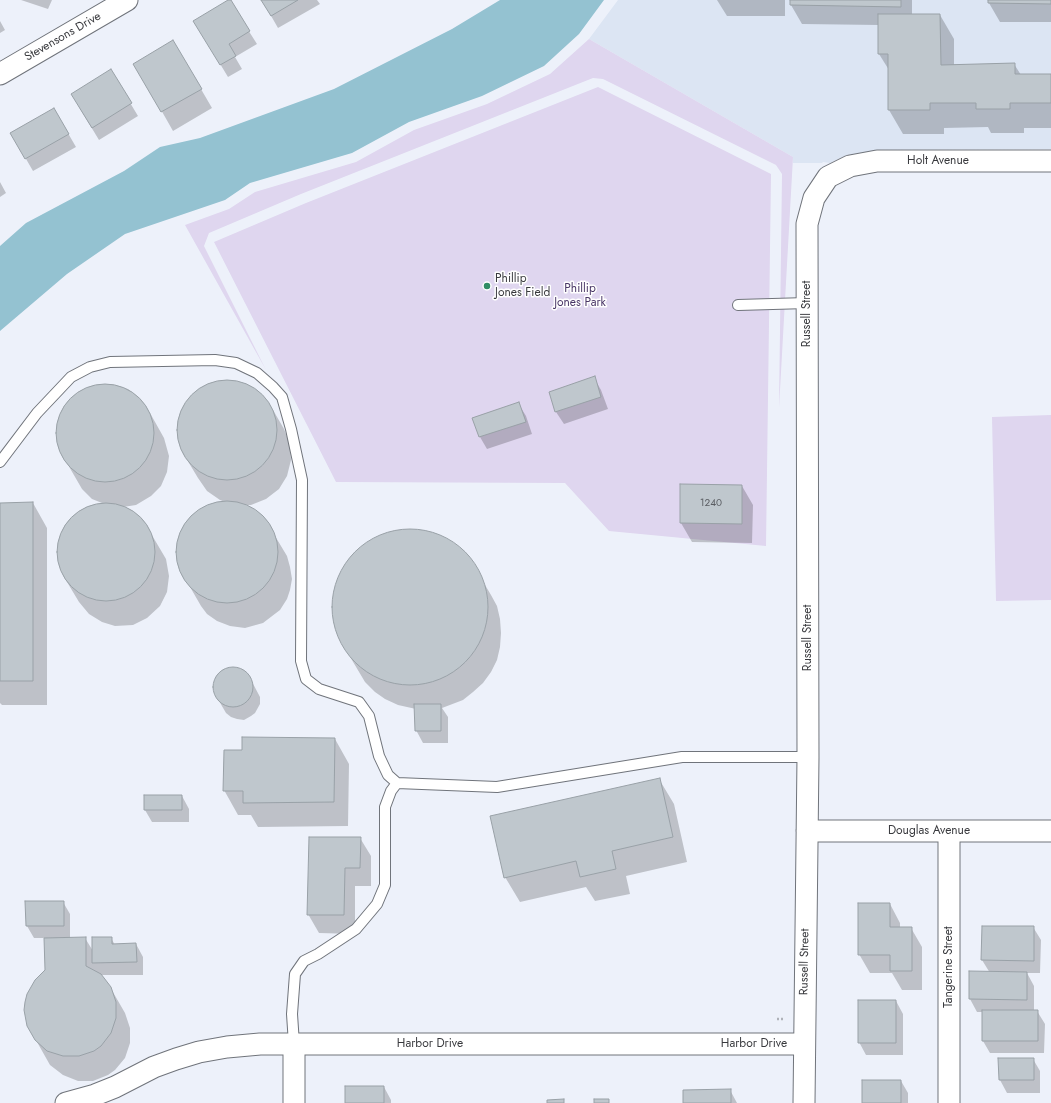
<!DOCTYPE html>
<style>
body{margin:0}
canvas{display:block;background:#edf1fa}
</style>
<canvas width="1051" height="1103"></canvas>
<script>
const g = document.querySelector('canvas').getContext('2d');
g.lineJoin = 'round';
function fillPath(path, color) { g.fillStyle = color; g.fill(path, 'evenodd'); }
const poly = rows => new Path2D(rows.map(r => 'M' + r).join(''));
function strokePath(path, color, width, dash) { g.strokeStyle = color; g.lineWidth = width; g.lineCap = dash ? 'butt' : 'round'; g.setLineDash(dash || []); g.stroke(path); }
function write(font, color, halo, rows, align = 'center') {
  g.font = font + ' Jost,sans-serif'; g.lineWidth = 3; g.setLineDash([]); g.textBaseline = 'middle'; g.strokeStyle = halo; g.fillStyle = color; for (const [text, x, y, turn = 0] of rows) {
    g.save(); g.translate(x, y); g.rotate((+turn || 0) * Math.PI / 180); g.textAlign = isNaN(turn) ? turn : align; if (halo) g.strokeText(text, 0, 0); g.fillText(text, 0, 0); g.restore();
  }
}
const built = poly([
 [618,0,1051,0,1051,149,877,150,847,155,830,163,823,162,822,163,793,163,793,157,589,39]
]);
const green = poly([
 [589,39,793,157,779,408,782,174,776,165,603,79,593,78,301,194,209,233,204,246,266,370,185,225,229,209,255,192,356,162,414,130,487,104,550,74],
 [598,87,771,174,766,546,609,531,565,483,336,482,214,242,306,203],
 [1051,415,1051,600,996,601,992,417]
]);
const water = poly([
 [500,0,604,0,579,34,544,66,482,96,409,122,352,153,250,183,225,200,125,234,67,274,0,331,0,246,26,223,124,171,160,147,200,138,334,89,452,29]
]);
const shadow = poly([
 [21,0,52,0,48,9],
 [229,0,257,44,235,57,242,69,228,77,202,34],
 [262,0,317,0,320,4,278,28],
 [717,0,785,0,785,16,727,16],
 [791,0,912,0,912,15,940,15,954,39,954,65,1014,64,1021,75,1051,75,1051,128,1024,128,1024,133,991,133,988,127,944,128,944,134,903,134,889,110,889,70,879,54,879,25,802,24,791,5],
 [989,0,1051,0,1051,22,1000,22,989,3],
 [0,21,5,30,0,33],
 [173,41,212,108,173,131,135,64],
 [111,71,138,116,99,140,79,107],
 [54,109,76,147,33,171,11,133],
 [0,182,6,193,0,197],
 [594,378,601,390,608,409,564,424,556,412,550,393],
 [226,380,243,383,257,390,269,403,284,429,290,444,291,460,287,476,279,489,266,499,251,505,244,505,256,512,266,521,287,556,290,567,292,579,290,590,287,599,280,610,263,623,245,628,230,626,217,621,207,614,201,606,182,573,178,558,179,539,183,530,189,521,202,509,211,505,225,502,220,500,207,491,198,478,183,453,178,438,178,421,184,405,195,392,210,383],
 [111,384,128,389,138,397,150,413,164,438,169,456,167,472,161,486,151,496,136,505,123,507,130,510,143,520,166,559,169,576,167,592,160,606,147,618,133,625,115,626,102,622,89,614,79,602,64,577,58,560,58,546,63,529,73,517,86,507,102,503,92,499,82,489,60,451,57,437,58,421,64,408,72,398,82,390,96,385],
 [518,403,526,416,532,434,487,449,480,437,473,418],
 [742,486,753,505,752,543,692,542,681,523],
 [0,503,33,503,47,528,47,705,2,705,0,703],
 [410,530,424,531,436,535,449,541,460,548,469,558,491,595,497,606,500,619,501,633,500,647,497,660,491,672,483,683,473,692,463,700,442,708,448,717,448,743,423,743,416,730,416,709,398,705,385,699,375,692,365,682,343,645,338,634,334,621,333,607,334,594,338,581,343,568,351,557,361,548,372,540,384,535,396,531],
 [230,668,236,668,245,672,250,678,260,697,260,704,255,713,251,716,244,720,237,719,231,717,226,713,215,694,214,684,216,678,221,672],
 [335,739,349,764,348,826,258,827,251,815,238,815,224,790,243,751],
 [659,779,674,804,687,862,626,876,630,894,595,901,586,887,520,902,505,877],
 [182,796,189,809,189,822,152,822,145,810],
 [360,838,371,856,371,886,355,886,355,934,319,933,308,914],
 [63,902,70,914,70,938,85,938,93,951,111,938,115,945,136,944,143,957,143,975,100,975,110,987,125,1013,130,1028,130,1043,125,1058,115,1070,108,1075,93,1081,78,1081,63,1075,50,1065,28,1026,46,971,45,938,34,938,27,926],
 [890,904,900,923,900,928,911,928,922,947,922,990,902,990,892,973,870,973,859,954],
 [983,927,1033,927,1041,940,1040,973,1027,973,1034,986,1034,1011,1037,1011,1045,1024,1044,1053,990,1053,983,1041,983,1012,977,1012,970,999,970,972,990,973,982,960],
 [896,1001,903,1014,903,1055,866,1055,859,1042],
 [999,1059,1033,1059,1040,1071,1040,1093,1007,1093,1000,1080],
 [901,1081,908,1093,908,1103,863,1103],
 [384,1087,391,1100,391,1103,346,1103],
 [730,1090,737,1103,684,1103]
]);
const building = poly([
 [228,0,231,0,250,31,229,44,236,56,220,65,193,21,228,0],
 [261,0,298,0,271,16,261,0],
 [790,0,901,0,901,7,790,5,790,0],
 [988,0,1051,0,1051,4,988,3,988,0],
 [878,14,940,14,941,65,1015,63,1015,74,1051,74,1051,103,1010,103,1010,109,976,109,976,103,930,103,930,110,888,110,888,54,878,54,878,14],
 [173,40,202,89,161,112,133,64,173,40],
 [111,69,132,103,92,128,71,94,111,69],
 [54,108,69,134,25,159,10,133,54,108],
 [595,376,601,397,555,412,549,392,595,376],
 '177 430a50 50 0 1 1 100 0a50 50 0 1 1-100 0Z',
 '56 433a49 49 0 1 1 98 0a49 49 0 1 1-98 0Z',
 [519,402,526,422,479,437,472,418,519,402],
 [680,484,742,485,742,524,680,523,680,484],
 '176 552a51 51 0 1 1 102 0a51 51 0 1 1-102 0Z',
 [33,502,33,681,0,681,0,503,33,502],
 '57 552a49 49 0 1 1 98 0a49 49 0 1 1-98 0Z',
 '332 607a78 78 0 1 1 156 0a78 78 0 1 1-156 0Z',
 '213 687a20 20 0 1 1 40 0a20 20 0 1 1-40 0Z',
 [414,704,441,704,441,731,415,731,414,704],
 [242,737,335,738,334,802,243,803,243,791,223,791,224,750,242,750,242,737],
 [660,778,673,837,612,851,616,869,580,877,576,861,504,878,490,816,660,778],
 [144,795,182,795,182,810,144,810,144,795],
 [309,837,361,837,360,868,345,868,344,915,307,915,309,837],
 [25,901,64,901,64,926,26,926,25,901],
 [858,903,890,903,890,927,912,927,912,971,890,971,890,955,858,955,858,903],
 [982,926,1034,926,1034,961,981,960,982,926],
 [86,937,86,966,101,974,111,987,116,1002,116,1018,111,1033,101,1046,94,1051,79,1056,63,1056,47,1051,35,1040,27,1026,24,1010,25,1002,27,994,35,980,45,970,44,938,86,937],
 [92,937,112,937,112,944,136,943,137,962,92,963,92,937],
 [969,971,1027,972,1027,1000,969,999,969,971],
 [858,1000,896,1000,896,1043,858,1043,858,1000],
 [982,1010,1038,1010,1038,1041,982,1041,982,1010],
 [998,1058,1034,1058,1034,1080,999,1080,998,1058],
 [862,1080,901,1080,901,1103,862,1103,862,1080],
 [345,1086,384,1086,384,1103,345,1103,345,1086],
 [731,1089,731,1103,683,1103,683,1090,731,1089],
 [564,1099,564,1103,547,1103,547,1100,564,1099],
 [594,1099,609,1099,609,1103,594,1103,594,1099]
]);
const path = poly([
 [777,1019,784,1019]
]);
const lane = poly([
 [738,305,807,303],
 [0,462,37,413,71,377,90,367,110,362,215,360,236,363,257,373,273,387,282,397,291,429,302,480,301,661,306,679,319,689,359,702,369,716,379,756,388,775,397,783,497,787,682,757,808,757],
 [294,1044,292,1014,295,974,304,961,318,954,356,929,377,904,385,885,385,807,391,791,397,783]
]);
const street = poly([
 [0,74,127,0],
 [807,831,1051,831],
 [66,1103,95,1095,115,1087,154,1067,176,1059,199,1052,227,1047,260,1044,804,1044],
 [294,1103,294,1044],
 [804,1103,808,757,807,224,814,198,828,177,850,166,877,161,1051,161],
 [949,1103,949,831]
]);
const markers = [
 [487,286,4,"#308d64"]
];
const numberNames = [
 ["1240",711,504]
];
const streetNames = [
 ["Stevensons Drive",63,37,-30],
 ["Holt Avenue",938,161],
 ["Russell Street",807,314,-90],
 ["Russell Street",808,638,-90],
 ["Douglas Avenue",929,831],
 ["Russell Street",805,962,-89],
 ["Tangerine Street",949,967,-90],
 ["Harbor Drive",430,1044],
 ["Harbor Drive",754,1044]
];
const poiNames = [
 ["Phillip",495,279],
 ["Jones Field",495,293]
];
const parkNames = [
 ["Phillip",580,289],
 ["Jones Park",580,303]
];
fillPath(built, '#dce5f3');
fillPath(green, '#dfd6ef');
fillPath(water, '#94c2d1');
fillPath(shadow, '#0003');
fillPath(building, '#bfc7cd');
strokePath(building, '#99a1a7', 1);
strokePath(lane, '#70747b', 12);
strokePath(street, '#70747b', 23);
strokePath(path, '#afb2b9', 2.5, [2, 2]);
strokePath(lane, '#fff', 10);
strokePath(street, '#fff', 21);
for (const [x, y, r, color] of markers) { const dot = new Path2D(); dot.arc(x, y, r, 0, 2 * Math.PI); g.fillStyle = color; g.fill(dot); strokePath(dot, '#fff', 1.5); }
write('10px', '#5a5d62', null, numberNames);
write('12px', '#393a3e', '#fff', streetNames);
write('12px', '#393a3e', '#fff', poiNames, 'left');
write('12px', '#493666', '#fff', parkNames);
</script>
